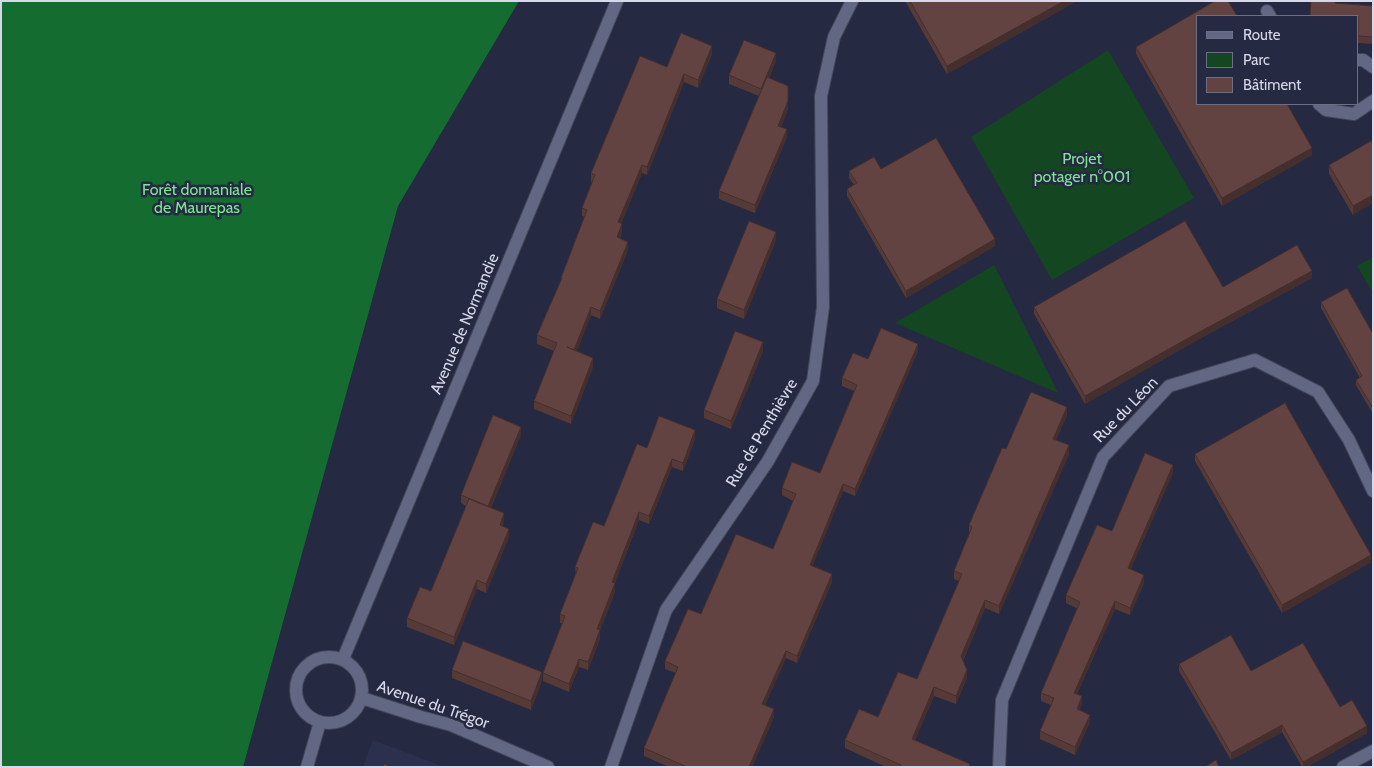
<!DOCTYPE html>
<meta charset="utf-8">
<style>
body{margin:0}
#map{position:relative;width:1374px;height:768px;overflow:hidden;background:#252941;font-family:Cabin,sans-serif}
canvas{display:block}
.frame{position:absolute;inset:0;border:2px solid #d6d9e9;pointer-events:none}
.legend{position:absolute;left:1196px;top:15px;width:162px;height:90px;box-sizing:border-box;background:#252941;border:1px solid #6c6f84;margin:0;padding:6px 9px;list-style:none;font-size:15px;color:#d6d9e9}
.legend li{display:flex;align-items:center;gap:10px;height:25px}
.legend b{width:25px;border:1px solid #6c6f84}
</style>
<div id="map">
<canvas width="1374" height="768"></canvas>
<div class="frame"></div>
<ul class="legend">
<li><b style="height:6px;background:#626883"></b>Route</li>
<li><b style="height:14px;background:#134621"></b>Parc</li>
<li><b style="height:14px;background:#634341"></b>Bâtiment</li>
</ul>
</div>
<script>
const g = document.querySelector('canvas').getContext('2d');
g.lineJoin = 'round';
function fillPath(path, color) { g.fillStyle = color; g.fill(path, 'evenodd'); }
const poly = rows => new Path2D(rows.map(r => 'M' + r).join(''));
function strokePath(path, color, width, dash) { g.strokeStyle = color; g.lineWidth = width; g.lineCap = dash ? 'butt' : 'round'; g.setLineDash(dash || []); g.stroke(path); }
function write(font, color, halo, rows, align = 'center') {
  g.font = font + ' Cabin,sans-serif'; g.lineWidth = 5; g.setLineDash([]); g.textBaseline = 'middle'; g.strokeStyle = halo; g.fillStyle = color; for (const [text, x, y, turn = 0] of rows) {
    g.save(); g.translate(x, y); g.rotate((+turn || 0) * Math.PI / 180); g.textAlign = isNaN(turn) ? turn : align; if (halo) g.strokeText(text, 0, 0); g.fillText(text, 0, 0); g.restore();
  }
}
const built = poly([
 [373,740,445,767,363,767]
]);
const green = poly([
 [1108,50,1194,198,1052,280,971,137],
 [1373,257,1373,293,1357,266],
 [994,265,1058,393,895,323]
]);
const forest = poly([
 [1,1,519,1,398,206,243,767,1,767]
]);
const minor = poly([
 [1267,11,1270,16],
 [1358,60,1363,60,1373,67],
 [1319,104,1326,110,1354,114,1373,101],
 '296 690a33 33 0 1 1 66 0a33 33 0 1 1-66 0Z',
 [343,659,617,1],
 [362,698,421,717,451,725,548,767],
 [307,767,320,722],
 [611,767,666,610,768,461,813,381,823,307,821,96,834,37,852,1],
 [999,767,1002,700,1103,457,1169,386,1255,360,1318,392,1349,440,1373,491],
 [1343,767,1373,751]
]);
const wall = poly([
 [905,1,1077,1,947,74],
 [1336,3,1373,6,1373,44,1358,43,1358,16],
 [1136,47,1312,155,1222,206,1136,54],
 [712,54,698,88,684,82,647,175,642,173,621,224,622,232,620,238,628,250,600,319,591,315,577,351,593,367,571,424,534,409,534,401,554,351,537,344,537,335,561,281,561,278,585,217,582,216,582,208,592,182,591,182,591,173,667,67],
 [776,61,769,78,788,109,781,127,787,137,755,213,719,199,719,191,759,96,729,84,729,75],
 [1373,144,1353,215,1329,174,1329,165],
 [881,169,995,246,906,298,847,196,847,189,854,185,849,178,849,171],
 [776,240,744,319,717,308,717,299],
 [1312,278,1192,343,1085,404,1034,314,1034,307],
 [1321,302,1373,334,1373,414,1356,385,1356,380,1360,378,1321,308],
 [763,351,731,429,704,418,704,410],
 [918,351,855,496,843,491,812,566,832,582,797,663,786,658,765,705,774,717,752,767,669,767,644,756,644,748,676,673,665,669,665,661,701,614,773,549,793,501,782,495,782,488,820,473,854,391,842,386,842,378,868,359],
 [1067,415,1056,440,1069,454,999,614,985,608,963,661,967,678,956,704,934,696,915,740,970,767,886,767,845,748,845,740,878,717,917,679,959,581,954,579,954,571,969,534,969,525,1006,449],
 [521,435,491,508,504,521,502,526,509,537,486,593,477,589,454,645,407,627,407,618,431,591,466,506,461,503,461,495],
 [695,439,683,471,672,467,649,524,639,520,615,583,615,592,600,630,600,639,588,670,579,667,569,692,543,681,543,673,562,623,560,623,560,614,576,576,575,567,604,526,647,448],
 [1195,454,1371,562,1282,613,1195,461],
 [1173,473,1130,570,1144,583,1130,615,1115,609,1077,694,1082,704,1079,710,1090,722,1075,755,1040,739,1040,731,1051,705,1041,701,1041,693,1078,609,1066,603,1066,595,1112,531],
 [1179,664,1251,671,1340,707,1367,733,1307,767,1302,767,1282,732,1231,760,1179,671],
 [452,670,542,681,531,710,452,678]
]);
const shadedWall = poly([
 [1064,1,1077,1,947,74,947,66],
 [712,46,712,54,698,88,698,80],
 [776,53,776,61,761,97,761,89],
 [684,74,684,82,647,175,647,167],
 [788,101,788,109,778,134,778,126],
 [787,129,787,137,755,213,755,205],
 [1312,148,1312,155,1222,206,1222,198],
 [642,165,642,173,618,231,618,222],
 [1373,195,1373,203,1353,215,1353,206],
 [622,224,622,232,617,245,617,237],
 [776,232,776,240,744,319,744,310],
 [995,239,995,246,906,298,906,291],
 [628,242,628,250,600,319,600,311],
 [1312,271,1312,278,1192,343,1085,404,1085,396,1192,336],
 [591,307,591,315,574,359,574,350],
 [763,342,763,351,731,429,731,421],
 [918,344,918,351,855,496,855,489],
 [593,358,593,367,571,424,571,416],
 [1067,407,1067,415,1053,447,1053,439],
 [521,427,521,435,488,515,488,506],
 [695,430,695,439,683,471,683,463],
 [1069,445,1069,454,999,614,999,606],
 [672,459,672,467,649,524,649,516],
 [1173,465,1173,473,1128,576,1128,568],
 [843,484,843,491,810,573,810,565],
 [639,512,639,520,612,591,612,582],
 [504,513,504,521,500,534,500,525],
 [509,529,509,537,486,593,486,584],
 [1371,555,1371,562,1282,613,1282,605],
 [832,574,832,582,797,663,797,656],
 [1144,575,1144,583,1130,615,1130,608],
 [477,580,477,589,454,645,454,637],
 [615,583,615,592,597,637,597,629],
 [985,600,985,608,961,665,961,656],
 [1115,601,1115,609,1074,700,1074,693],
 [600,630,600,639,588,670,588,662],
 [786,651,786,658,762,711,762,704],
 [579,659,579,667,569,692,569,684],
 [967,670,967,678,956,704,956,696],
 [542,672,542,681,531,710,531,701],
 [934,687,934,696,912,747,912,739],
 [1082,696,1082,704,1077,717,1077,709],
 [774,709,774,717,752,767,749,767],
 [1090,715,1090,722,1075,755,1075,747],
 [1282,725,1282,732,1231,760,1231,753],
 [1367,726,1367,733,1307,767,1303,767,1303,762]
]);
const building = poly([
 [910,1,1064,1,947,66,910,1],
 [1215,1,1228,1,1237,16,1198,16,1198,104,1287,104,1312,148,1222,198,1136,47,1215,1],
 [1311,1,1335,1,1335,3,1373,6,1373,37,1358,36,1358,16,1310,16,1311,1],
 [681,33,712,46,698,80,684,74,647,167,642,165,618,222,622,224,617,237,628,242,600,311,591,307,574,350,567,347,593,358,571,416,534,401,557,343,537,335,562,278,561,278,587,210,582,208,595,175,591,173,640,56,667,67,681,33],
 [744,40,776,53,761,89,729,75,744,40],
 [767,77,788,86,788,101,778,126,787,129,755,205,719,191,767,77],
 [936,138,995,239,906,291,847,189,857,183,849,171,874,157,881,169,936,138],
 [1371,141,1373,144,1373,195,1353,206,1329,165,1371,141],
 [749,221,776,232,744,310,717,299,749,221],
 [1185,221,1223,287,1297,245,1312,271,1192,336,1085,396,1034,307,1185,221],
 [1347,288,1373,334,1373,408,1356,380,1362,376,1321,302,1347,288],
 [881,328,918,344,855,489,843,484,810,565,832,574,797,656,786,651,762,704,774,709,749,767,687,767,644,748,678,667,665,661,688,609,701,614,736,534,773,549,796,494,782,488,792,462,820,473,857,385,842,378,853,353,868,359,881,328],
 [735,331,763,342,731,421,704,410,735,331],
 [1031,392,1067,407,1053,439,1069,445,999,606,985,600,961,656,967,670,956,696,934,687,912,739,970,764,969,767,900,767,901,765,845,740,859,709,878,717,898,672,917,679,962,574,954,571,972,527,969,525,1002,448,1006,449,1031,392],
 [1285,403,1371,555,1282,605,1195,454,1285,403],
 [493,415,521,427,488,506,461,495,493,415],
 [659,416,695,430,683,463,672,459,649,516,639,512,612,582,615,583,597,629,600,630,588,662,579,659,569,684,543,673,565,616,560,614,578,568,575,567,593,522,604,526,637,444,647,448,659,416],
 [1145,453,1173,465,1128,568,1144,575,1130,608,1115,601,1074,693,1082,696,1077,709,1090,715,1075,747,1040,731,1054,698,1041,693,1080,602,1066,595,1097,525,1112,531,1145,453],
 [469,499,504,513,500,525,509,529,486,584,477,580,454,637,407,618,420,587,431,591,469,499],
 [1231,635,1251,671,1303,643,1340,707,1352,700,1367,726,1303,762,1282,725,1231,753,1179,664,1231,635],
 [463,641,542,672,531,701,452,670,463,641],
 [1216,760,1219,767,1205,767,1216,760],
 [384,764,392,767,383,767,384,764]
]);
const parkNames = [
 ["Projet",1082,159],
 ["potager n°001",1082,177],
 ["Forêt domaniale",197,190],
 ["de Maurepas",197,208]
];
const streetNames = [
 ["Avenue de Normandie",465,324,-67],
 ["Rue du Léon",1126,410,-46],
 ["Rue de Penthièvre",762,433,-59],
 ["Avenue du Trégor",433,705,19]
];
fillPath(built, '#2c304f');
fillPath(green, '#134621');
fillPath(forest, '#156c31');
strokePath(minor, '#434559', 14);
strokePath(minor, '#626883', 12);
fillPath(wall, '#553a38');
fillPath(shadedWall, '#452f2e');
fillPath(building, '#634341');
strokePath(building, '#452f2e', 1);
write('16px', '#7de693', '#252941', parkNames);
write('16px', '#d6d9e9', '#252941', streetNames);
</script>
